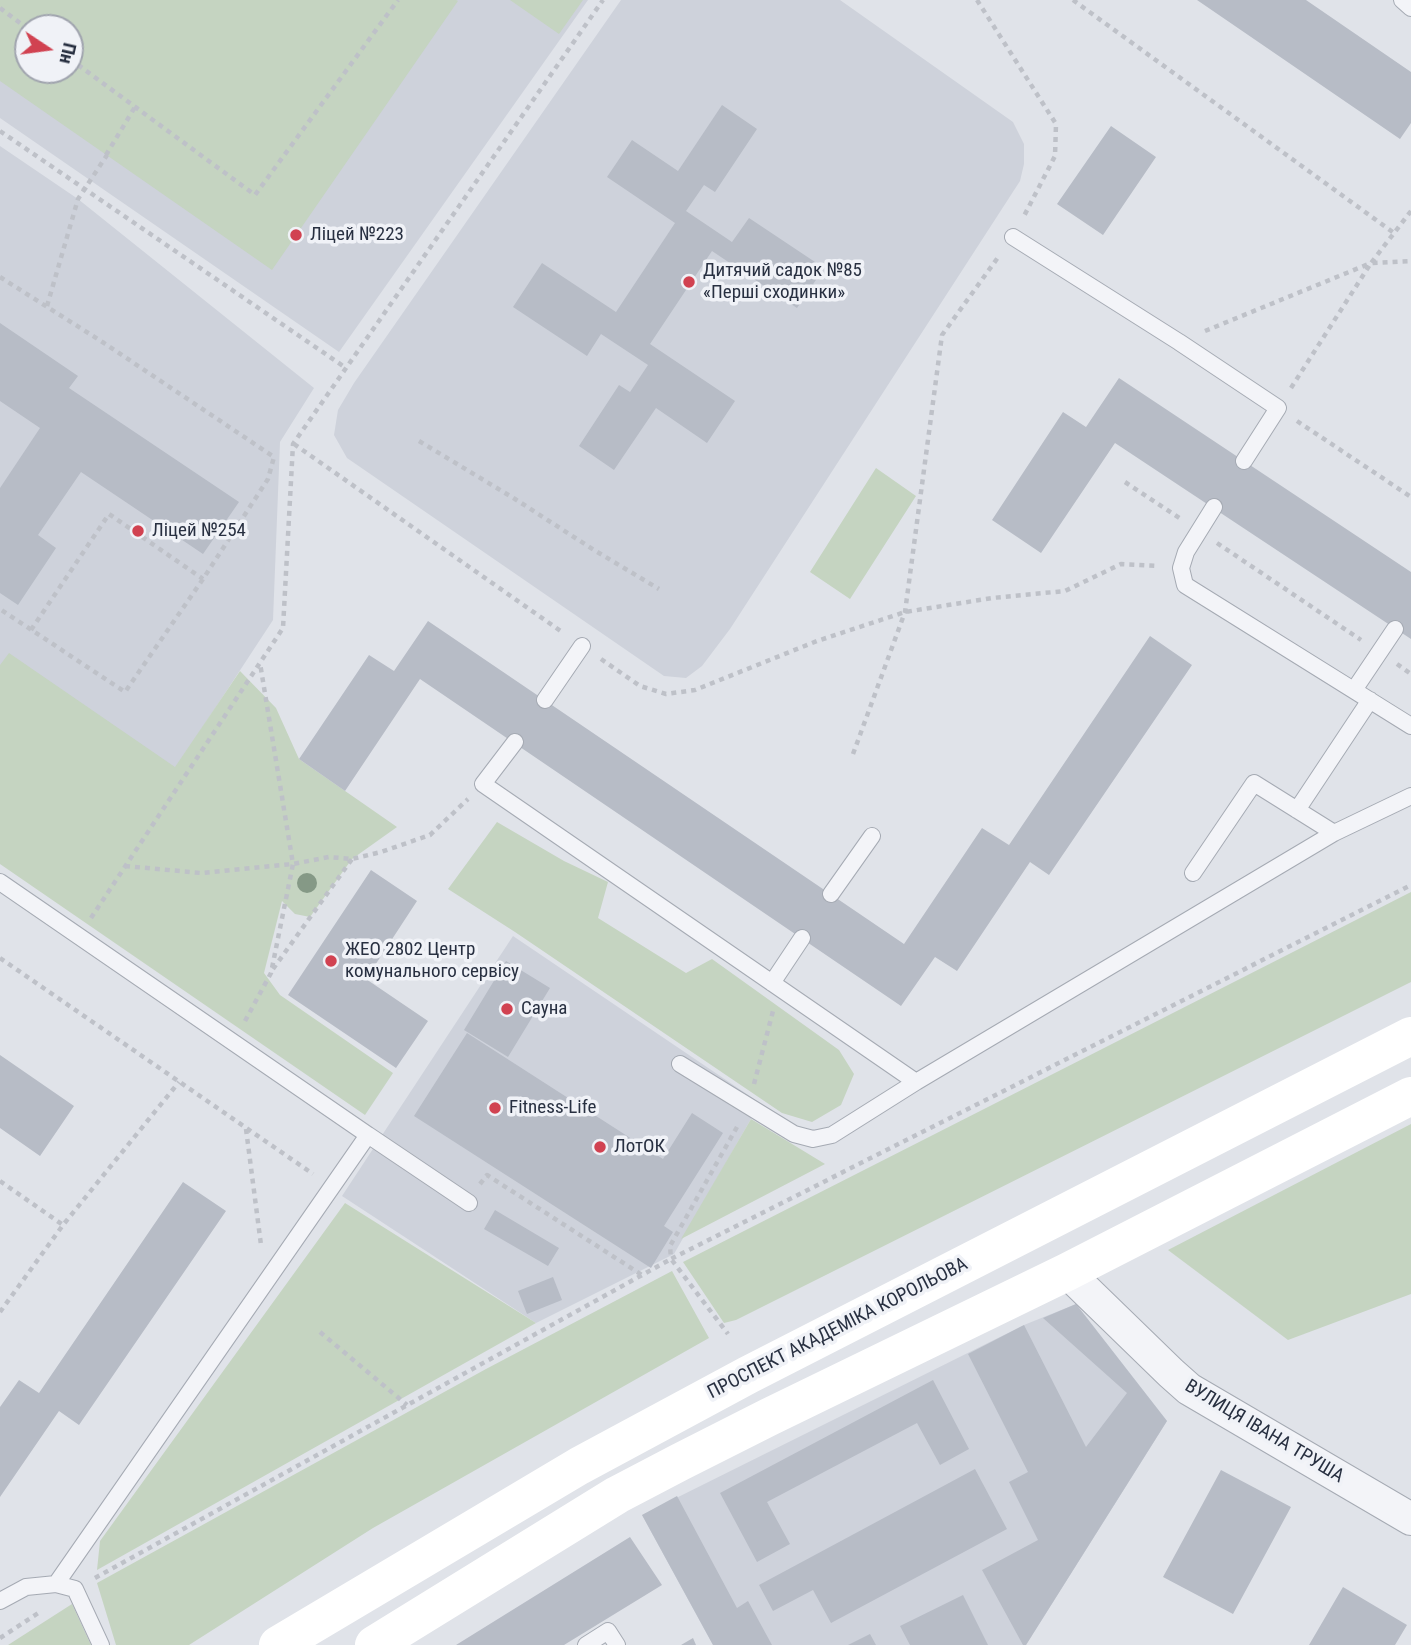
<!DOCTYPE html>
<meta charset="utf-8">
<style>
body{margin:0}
#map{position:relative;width:1411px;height:1645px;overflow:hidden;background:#e0e3e9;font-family:"Roboto Condensed",sans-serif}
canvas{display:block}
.north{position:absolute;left:14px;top:14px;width:70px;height:70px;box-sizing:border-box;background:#f0f2f7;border:2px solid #a0a4ae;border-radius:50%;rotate:103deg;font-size:19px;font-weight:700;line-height:28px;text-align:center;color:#283041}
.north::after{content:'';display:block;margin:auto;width:24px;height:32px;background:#d14251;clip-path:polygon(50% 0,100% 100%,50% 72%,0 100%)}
</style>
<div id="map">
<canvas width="1411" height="1645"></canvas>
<div class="north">Пн</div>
</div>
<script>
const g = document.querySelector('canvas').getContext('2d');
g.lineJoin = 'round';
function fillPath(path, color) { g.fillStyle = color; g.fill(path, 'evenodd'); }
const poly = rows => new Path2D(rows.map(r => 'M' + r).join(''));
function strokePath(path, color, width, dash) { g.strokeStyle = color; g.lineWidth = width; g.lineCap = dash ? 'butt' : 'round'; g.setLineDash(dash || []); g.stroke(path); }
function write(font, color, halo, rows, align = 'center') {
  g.font = font + ' "Roboto Condensed",sans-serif'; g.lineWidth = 7; g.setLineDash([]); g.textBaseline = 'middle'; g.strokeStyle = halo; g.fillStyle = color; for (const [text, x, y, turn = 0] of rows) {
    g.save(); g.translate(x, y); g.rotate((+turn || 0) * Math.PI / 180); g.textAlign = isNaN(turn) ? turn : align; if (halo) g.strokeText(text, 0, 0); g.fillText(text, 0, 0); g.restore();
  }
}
const built = poly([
 [0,0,588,0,339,352,0,118],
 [28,28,70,28,70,70,28,70],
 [621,0,840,0,1013,122,1024,144,1024,164,1020,181,730,629,702,666,686,678,664,676,347,458,334,435,338,410,354,383],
 [0,146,78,199,314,388,280,442,273,620,176,768,0,864],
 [513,936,760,1103,674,1254,536,1323,342,1196],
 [1076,1304,1167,1421,1026,1645,713,1645,642,1515,1024,1325]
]);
const green = poly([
 [0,0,456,0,458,1,272,270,0,81],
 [28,28,70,28,70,70,28,70],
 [510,0,583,0,559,34],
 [876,468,916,496,850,599,810,572],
 [9,653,175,767,240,671,276,708,299,759,397,827,352,859,310,917,295,914,282,901,264,973,280,995,393,1073,365,1115,0,864,0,665],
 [497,822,564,861,608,882,598,918,686,973,712,959,839,1050,854,1074,841,1105,812,1122,782,1113,515,932,448,889],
 [1411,892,1411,982,736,1320,724,1323,683,1262],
 [751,1119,825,1164,681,1239],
 [1411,1124,1411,1294,1288,1340,1168,1250],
 [345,1203,536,1323,97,1570,100,1541],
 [672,1271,709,1338,373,1528,189,1645,116,1645,97,1583,486,1369],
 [72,1604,91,1645,8,1645]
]);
const building = poly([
 [1197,0,1306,0,1411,72,1411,123,1400,139],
 [722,105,757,129,715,192,704,185,686,211,732,242,749,218,824,268,797,308,712,251,650,344,735,401,707,443,656,408,614,470,579,446,619,385,630,392,648,365,601,334,587,356,513,307,542,263,616,312,675,223,607,177,632,140,678,171],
 [1111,126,1156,157,1103,235,1057,204],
 [0,323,78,376,69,388,239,502,203,554,81,472,38,535,56,548,18,605,0,593,0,488,40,428,0,401],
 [1119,378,1411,572,1411,639,1115,443,1041,553,992,520,1063,412,1086,427],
 [428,621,904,944,982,828,1009,845,1150,636,1192,665,1049,875,1030,862,957,971,935,957,901,1006,420,679,345,791,299,759,369,655,394,671],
 [371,870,417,901,366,979,428,1021,396,1068,288,995],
 [506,961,550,988,508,1057,464,1030],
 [467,1033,663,1159,692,1113,723,1133,664,1226,673,1232,651,1268,414,1116],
 [0,1055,74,1106,40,1156,0,1128],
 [183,1182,226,1211,79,1425,59,1411,0,1497,0,1407,19,1380,39,1393],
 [495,1210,559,1248,548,1266,484,1229],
 [553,1277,562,1300,527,1314,518,1291],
 [1076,1304,1167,1421,1026,1645,1023,1645,982,1570,1038,1540,1009,1482,1028,1472,968,1354,1024,1325,1086,1447,1127,1393,1043,1318],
 [933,1380,969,1449,940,1465,917,1423,767,1502,790,1544,757,1562,720,1493],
 [975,1469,1007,1529,831,1623,813,1590,773,1611,759,1585],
 [1221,1470,1291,1507,1233,1614,1163,1577],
 [677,1496,737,1608,748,1601,772,1645,713,1645,642,1515],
 [630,1537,662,1585,564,1645,456,1645],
 [1343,1587,1407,1625,1395,1645,1309,1645],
 [963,1595,988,1645,910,1645,900,1626],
 [870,1634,876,1645,848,1645],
 [693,1638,696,1645,681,1645]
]);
const path = poly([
 [977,0,1056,124,1055,156,1024,216],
 [1073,0,1394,233],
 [0,8,28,29],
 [70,59,255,195,398,0],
 [0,131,346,368],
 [106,155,135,107],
 [0,277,104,343,274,457,268,479,203,579,125,692,0,609],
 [47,306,78,199,107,155],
 [1205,331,1371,263,1411,211],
 [1291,388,1371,263,1411,261],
 [1297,421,1411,497],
 [419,441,515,499,594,550,659,589],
 [294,444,562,632],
 [1125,482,1181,519],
 [1217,543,1361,640],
 [31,630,109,514,203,579],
 [601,659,640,686,666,694,695,690,817,641,905,612,992,598,1065,591,1121,564,1159,566],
 [1397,664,1411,674],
 [853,754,905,612,942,335,999,256],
 [125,866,201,873,293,864,329,857,352,859,381,852,430,835,468,799],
 [91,918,283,628,293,444,603,0],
 [0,958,313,1174],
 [273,969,352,859],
 [245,1021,271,973,293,864,260,663],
 [754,1084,773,1011],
 [737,1127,670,1246,671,1259,1411,885],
 [246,1129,261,1245],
 [0,1181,63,1225],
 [480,1184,487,1175,642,1275],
 [0,1312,63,1225,179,1082],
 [320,1332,407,1405],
 [95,1578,671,1259,728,1334],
 [0,1638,40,1612]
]);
const lane = poly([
 [1402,0,1411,8],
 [1013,237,1179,342,1278,408,1244,461],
 [1214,507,1186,552,1181,568,1185,585,1411,726],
 [1354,690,1395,629],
 [545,700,582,646],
 [515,742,483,784,916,1082],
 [1297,810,1370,700],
 [1193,873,1254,783,1334,833],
 [0,882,368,1135,56,1584,75,1589,101,1645],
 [831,894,872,836],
 [772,983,802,938],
 [680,1064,794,1134,813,1139,832,1135,916,1082,1334,833,1411,796],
 [368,1135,469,1203],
 [0,1601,26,1587,56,1584],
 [586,1645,608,1631,617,1645]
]);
const street = poly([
 [1067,1272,1171,1373,1189,1389,1411,1519]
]);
const secondary = poly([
 [278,1645,579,1466,748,1375,1411,1036],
 [374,1645,617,1495,680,1462,769,1417,1067,1272,1411,1096]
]);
const trees = [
 [307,883]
];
const markers = [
 [296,235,7,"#d14251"],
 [689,282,7,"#d14251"],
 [138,531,7,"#d14251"],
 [331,961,7,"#d14251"],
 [507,1009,7,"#d14251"],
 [495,1108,7,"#d14251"],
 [600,1147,7,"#d14251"]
];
const poiNames = [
 ["Ліцей №223",310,235],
 ["Дитячий садок №85",703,271],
 ["«Перші сходинки»",703,293],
 ["Ліцей №254",152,531],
 ["ЖЕО 2802 Центр",345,950],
 ["комунального сервісу",345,972],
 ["Сауна",521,1009],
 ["Fitness-Life",509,1108],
 ["ЛотОК",614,1147]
];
const streetNames = [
 ["ПРОСПЕКТ АКАДЕМІКА КОРОЛЬОВА",838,1329,-27],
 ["ВУЛИЦЯ ІВАНА ТРУША",1264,1432,31]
];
fillPath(built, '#ced2db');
fillPath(green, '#c5d4c1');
fillPath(building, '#b7bcc6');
strokePath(lane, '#a5aab3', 18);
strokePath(street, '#a5aab3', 34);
strokePath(path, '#bec1c8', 4.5, [5, 5]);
strokePath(lane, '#f3f4f8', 16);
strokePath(street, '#f3f4f8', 32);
strokePath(secondary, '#fff', 38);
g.fillStyle = '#859986';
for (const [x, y] of trees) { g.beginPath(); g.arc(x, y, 10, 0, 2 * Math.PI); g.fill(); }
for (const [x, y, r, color] of markers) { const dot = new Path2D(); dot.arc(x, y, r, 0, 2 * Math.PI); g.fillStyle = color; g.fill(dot); strokePath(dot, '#f0f2f7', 2.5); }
write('19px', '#283041', '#f0f2f7', poiNames, 'left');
write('19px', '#283041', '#f0f2f7', streetNames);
</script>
